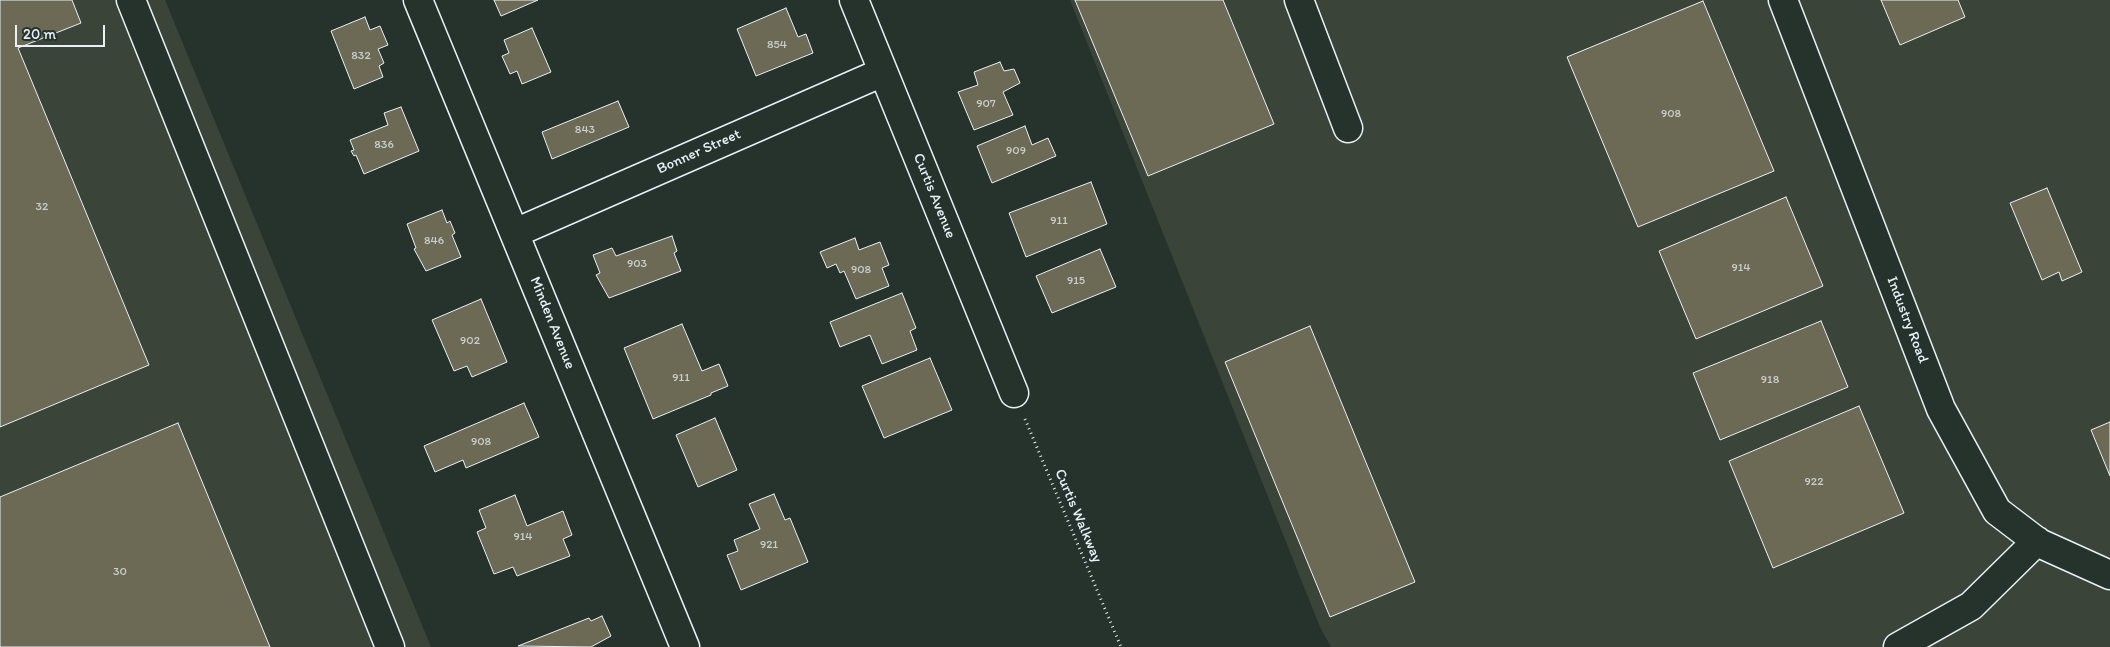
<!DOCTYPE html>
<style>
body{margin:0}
#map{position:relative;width:2110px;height:647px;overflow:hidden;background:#26332d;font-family:Itim,sans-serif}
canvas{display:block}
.scale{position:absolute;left:15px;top:25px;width:90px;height:22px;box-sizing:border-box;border:2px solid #e8f1f8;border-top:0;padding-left:6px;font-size:15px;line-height:18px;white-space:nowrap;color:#e8f1f8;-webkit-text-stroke:4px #26332d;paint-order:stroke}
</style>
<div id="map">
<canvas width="2110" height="647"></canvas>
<div class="scale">20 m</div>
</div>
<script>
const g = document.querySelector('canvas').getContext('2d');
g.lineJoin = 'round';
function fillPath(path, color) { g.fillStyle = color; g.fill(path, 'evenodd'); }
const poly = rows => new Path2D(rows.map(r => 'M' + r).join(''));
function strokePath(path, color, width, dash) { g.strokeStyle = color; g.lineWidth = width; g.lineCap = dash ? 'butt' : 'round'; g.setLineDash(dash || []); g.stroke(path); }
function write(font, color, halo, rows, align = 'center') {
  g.font = font + ' Itim,sans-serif'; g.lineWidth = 5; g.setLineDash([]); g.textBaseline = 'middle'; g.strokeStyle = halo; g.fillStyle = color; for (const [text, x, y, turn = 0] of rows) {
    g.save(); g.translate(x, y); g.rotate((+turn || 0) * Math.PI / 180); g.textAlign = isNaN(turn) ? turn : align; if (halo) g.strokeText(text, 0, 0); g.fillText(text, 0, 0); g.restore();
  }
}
const built = poly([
 [0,0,165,0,431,647,0,647],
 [1070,0,2110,0,2110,647,1331,647,1320,627]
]);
const building = poly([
 [0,0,72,0,81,23,18,48,149,365,0,427,0,0],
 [494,0,538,0,501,16,494,0],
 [1075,0,1223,0,1274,124,1148,176,1075,0],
 [1881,0,1958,0,1965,17,1900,45,1881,0],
 [1703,1,1774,171,1638,227,1567,57,1703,1],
 [786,8,798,37,806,34,813,53,756,76,737,29,786,8],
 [365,17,370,30,380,26,388,45,378,49,384,63,379,66,383,77,354,89,331,31,365,17],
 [532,28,551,72,522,84,517,71,510,74,502,56,509,53,504,40,532,28],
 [1000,62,1004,71,1014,69,1020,83,1003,92,1013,115,974,130,958,92,978,85,974,72,1000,62],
 [618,101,629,127,552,159,542,132,618,101],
 [401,107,419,151,364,174,356,155,354,156,351,151,354,150,350,140,388,125,384,113,401,107],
 [1025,126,1032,145,1048,138,1056,156,992,183,977,146,1025,126],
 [1091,182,1107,224,1026,257,1009,213,1091,182],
 [2047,188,2082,272,2062,281,2059,272,2042,280,2010,203,2047,188],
 [1786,197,1823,286,1696,339,1659,251,1786,197],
 [442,210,447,223,450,221,455,233,452,235,461,257,426,271,414,249,416,248,407,224,442,210],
 [672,236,677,251,674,253,681,271,609,298,596,275,600,273,593,255,612,248,616,256,672,236],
 [855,238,859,250,880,242,889,265,882,268,889,286,856,299,844,271,840,273,836,264,827,268,820,252,855,238],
 [1100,249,1116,287,1052,313,1036,276,1100,249],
 [902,293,916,328,910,331,917,350,882,364,870,335,840,347,830,322,902,293],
 [481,299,507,362,472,377,467,366,454,371,432,320,481,299],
 [1821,321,1848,387,1720,440,1693,373,1821,321],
 [682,324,702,371,719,364,728,386,711,393,711,395,653,419,624,348,682,324],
 [1310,326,1415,582,1330,617,1225,362,1310,326],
 [930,358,952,410,884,438,862,386,930,358],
 [524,403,539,437,466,468,463,460,435,472,424,446,524,403],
 [1859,406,1904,513,1773,568,1729,461,1859,406],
 [715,418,737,470,698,487,676,435,715,418],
 [2110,422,2110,476,2091,430,2110,422],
 [178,423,270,647,0,647,0,497,178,423],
 [774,494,785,520,790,518,808,562,741,590,727,555,738,551,734,540,760,529,749,504,774,494],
 [515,495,527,526,563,511,572,535,563,539,570,556,517,576,513,567,494,574,477,532,486,528,479,510,515,495],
 [602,616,611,636,591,647,518,646,589,618,591,621,602,616]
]);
const path = poly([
 [1025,419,1121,647]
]);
const minor = poly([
 [131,0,390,647],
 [418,0,685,647],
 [854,0,1014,393],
 [1299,0,1348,128],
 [1783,0,1941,409,1997,511,2039,543,2110,575],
 [515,233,883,72],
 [1898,647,1971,606,2037,541]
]);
const numberNames = [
 ["854",777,45],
 ["832",361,56],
 ["907",986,104],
 ["908",1671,114],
 ["843",585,130],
 ["836",384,145],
 ["909",1016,151],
 ["32",42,207],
 ["911",1059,221],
 ["846",434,241],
 ["903",637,264],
 ["914",1741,268],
 ["908",861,270],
 ["915",1076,281],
 ["902",470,341],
 ["911",681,378],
 ["918",1770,380],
 ["908",481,442],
 ["922",1814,482],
 ["914",523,537],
 ["921",769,545],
 ["30",120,572]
];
const streetNames = [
 ["Bonner Street",699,152,-24],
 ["Curtis Avenue",934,196,68],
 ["Industry Road",1907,320,69],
 ["Minden Avenue",552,323,68],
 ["Curtis Walkway",1078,516,67]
];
fillPath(built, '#3b4439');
fillPath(building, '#6c6a55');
strokePath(building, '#e8f1f8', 1);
strokePath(minor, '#e8f1f8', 31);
strokePath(path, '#e8f1f8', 3, [1, 4]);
strokePath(minor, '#26332d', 28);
write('12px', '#c9cfcf', null, numberNames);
write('15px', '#e8f1f8', '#26332d', streetNames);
</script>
